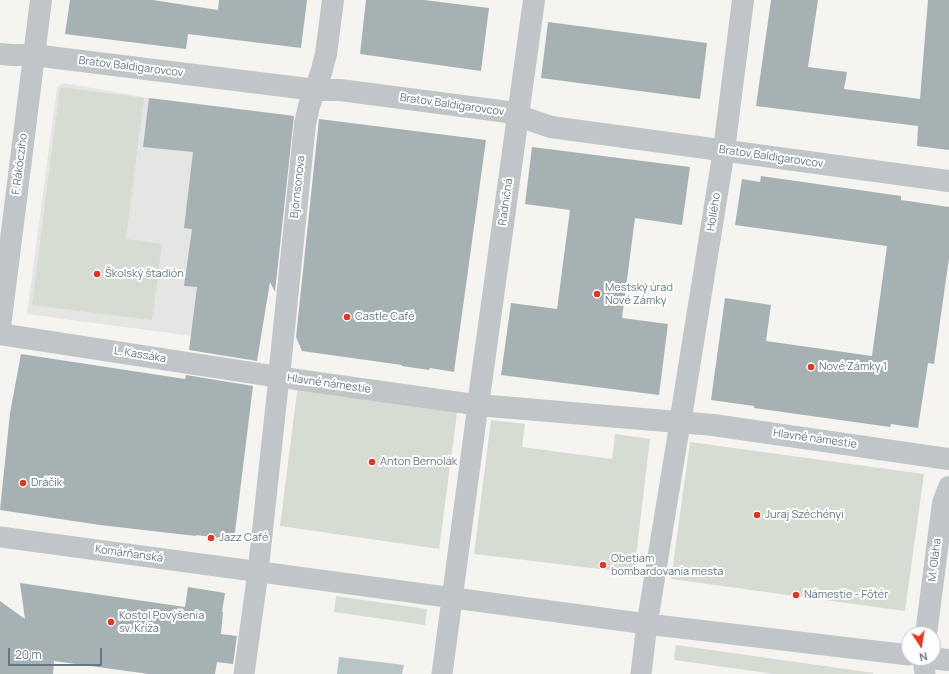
<!DOCTYPE html>
<meta charset="utf-8">
<style>
body{margin:0}
#map{position:relative;width:949px;height:674px;overflow:hidden;background:#f5f4f1;font-family:Manrope,sans-serif}
canvas{display:block}
.north{position:absolute;left:901px;top:626px;width:40px;height:40px;box-sizing:border-box;background:#fff;border:1px solid #c1c9cd;border-radius:50%;rotate:168deg;font-size:11px;font-weight:700;line-height:16px;text-align:center;color:#637882}
.north::after{content:'';display:block;margin:auto;width:14px;height:18px;background:#e63620;clip-path:polygon(50% 0,100% 100%,50% 72%,0 100%)}
.scale{position:absolute;left:8px;top:648px;width:94px;height:18px;box-sizing:border-box;border:2px solid #637882;border-top:0;padding-left:5px;font-size:12px;line-height:14px;white-space:nowrap;color:#637882;-webkit-text-stroke:3px #fff;paint-order:stroke}
</style>
<div id="map">
<canvas width="949" height="674"></canvas>
<div class="north">N</div>
<div class="scale">20 m</div>
</div>
<script>
const g = document.querySelector('canvas').getContext('2d');
g.lineJoin = 'round';
function fillPath(path, color) { g.fillStyle = color; g.fill(path, 'evenodd'); }
const poly = rows => new Path2D(rows.map(r => 'M' + r).join(''));
function strokePath(path, color, width, dash) { g.strokeStyle = color; g.lineWidth = width; g.lineCap = dash ? 'butt' : 'round'; g.setLineDash(dash || []); g.stroke(path); }
function write(font, color, halo, rows, align = 'center') {
  g.font = font + ' Manrope,sans-serif'; g.lineWidth = 4; g.setLineDash([]); g.textBaseline = 'middle'; g.strokeStyle = halo; g.fillStyle = color; for (const [text, x, y, turn = 0] of rows) {
    g.save(); g.translate(x, y); g.rotate((+turn || 0) * Math.PI / 180); g.textAlign = isNaN(turn) ? turn : align; if (halo) g.strokeText(text, 0, 0); g.fillText(text, 0, 0); g.restore();
  }
}
const built = poly([
 [64,83,149,98,290,115,282,182,259,345,27,314,57,87]
]);
const green = poly([
 [60,87,144,98,126,239,162,244,152,320,32,305],
 [298,384,458,406,439,549,280,526],
 [491,420,525,424,522,447,612,459,615,434,650,439,634,573,474,554],
 [690,442,924,474,905,611,671,579],
 [336,596,427,609,425,625,334,612],
 [676,645,874,673,873,674,775,674,674,660]
]);
const water = poly([
 [339,657,404,665,402,674,337,674]
]);
const building = poly([
 [70,0,153,0,218,10,219,0,307,0,301,48,188,34,186,49,65,34],
 [366,0,424,0,489,8,481,71,360,54],
 [771,0,818,0,808,67,847,72,844,89,920,99,928,0,949,0,949,150,917,146,918,126,756,106],
 [548,22,707,43,700,99,541,78],
 [149,98,294,116,275,292,270,282,257,361,189,350,197,287,184,286,192,229,184,228,193,152,143,147],
 [319,119,486,140,454,372,430,368,429,370,402,366,402,365,302,351,296,337],
 [532,147,690,167,682,225,635,218,622,318,668,324,659,395,501,375,511,303,557,309,570,210,525,204],
 [761,176,901,196,901,200,949,207,949,258,934,364,928,363,918,428,891,424,890,427,754,408,754,406,711,400,725,298,771,305,766,341,872,356,887,246,735,225,742,179,760,182],
 [21,354,185,379,186,375,253,386,234,540,196,535,196,536,100,525,0,510,10,413],
 [20,583,185,607,188,587,225,593,222,612,223,612,221,634,237,636,233,664,217,662,215,674,149,674,54,661,53,674,0,674,0,601,25,619]
]);
const pedestrian = poly([
 [0,537,647,624,909,655],
 [923,658,925,674],
 [244,674,258,572,279,377,478,405,442,674],
 [641,674,647,624,680,423]
]);
const minor = poly([
 [534,0,478,405,713,425,949,459],
 [0,54,12,55,33,55,316,90,340,90,493,110,507,112,551,127,949,181],
 [0,327,41,0],
 [0,334,279,377,305,124,309,106,321,73,326,54,333,0],
 [680,423,724,150,743,0],
 [926,634,943,503,949,487],
 [930,658,949,660]
]);
const markers = [
 [97,274,4,"#e63620"],
 [597,294,4,"#e63620"],
 [347,317,4,"#e63620"],
 [811,367,4,"#e63620"],
 [372,462,4,"#e63620"],
 [23,483,4,"#e63620"],
 [757,515,4,"#e63620"],
 [211,538,4,"#e63620"],
 [603,565,4,"#e63620"],
 [796,595,4,"#e63620"],
 [111,622,4,"#e63620"]
];
const streetNames = [
 ["Bratov Baldigarovcov",131,67,7],
 ["Bratov Baldigarovcov",452,105,8],
 ["Bratov Baldigarovcov",771,157,8],
 ["F. Rákócziho",20,164,-83],
 ["Björnsonova",298,187,-84],
 ["Radničná",506,202,-82],
 ["Hollého",714,212,-81],
 ["L. Kassáka",140,355,9],
 ["Hlavné námestie",329,384,8],
 ["Hlavné námestie",815,439,8],
 ["Komárňanská",129,554,8],
 ["M. Oláha",935,560,-83]
];
const poiNames = [
 ["Školský štadión",105,274],
 ["Mestský úrad",605,288],
 ["Nové Zámky",605,301],
 ["Castle Café",355,317],
 ["Nové Zámky 1",819,367],
 ["Anton Bernolák",380,462],
 ["Dráčik",31,483],
 ["Juraj Széchényi",765,515],
 ["Jazz Café",219,538],
 ["Obetiam",611,559],
 ["bombardovania mesta",611,572],
 ["Námestie - Főtér",804,595],
 ["Kostol Povýšenia",119,616],
 ["sv. Kríža",119,629]
];
fillPath(built, '#e5e6e4');
fillPath(green, '#d7dcd2');
fillPath(water, '#b7c5c7');
fillPath(building, '#a6b1b4');
strokePath(pedestrian, '#c0c5c7', 21);
strokePath(minor, '#c0c5c7', 22);
for (const [x, y, r, color] of markers) { const dot = new Path2D(); dot.arc(x, y, r, 0, 2 * Math.PI); g.fillStyle = color; g.fill(dot); strokePath(dot, '#fff', 1.5); }
write('11px', '#637882', '#fff', streetNames);
write('11px', '#637882', '#fff', poiNames, 'left');
</script>
